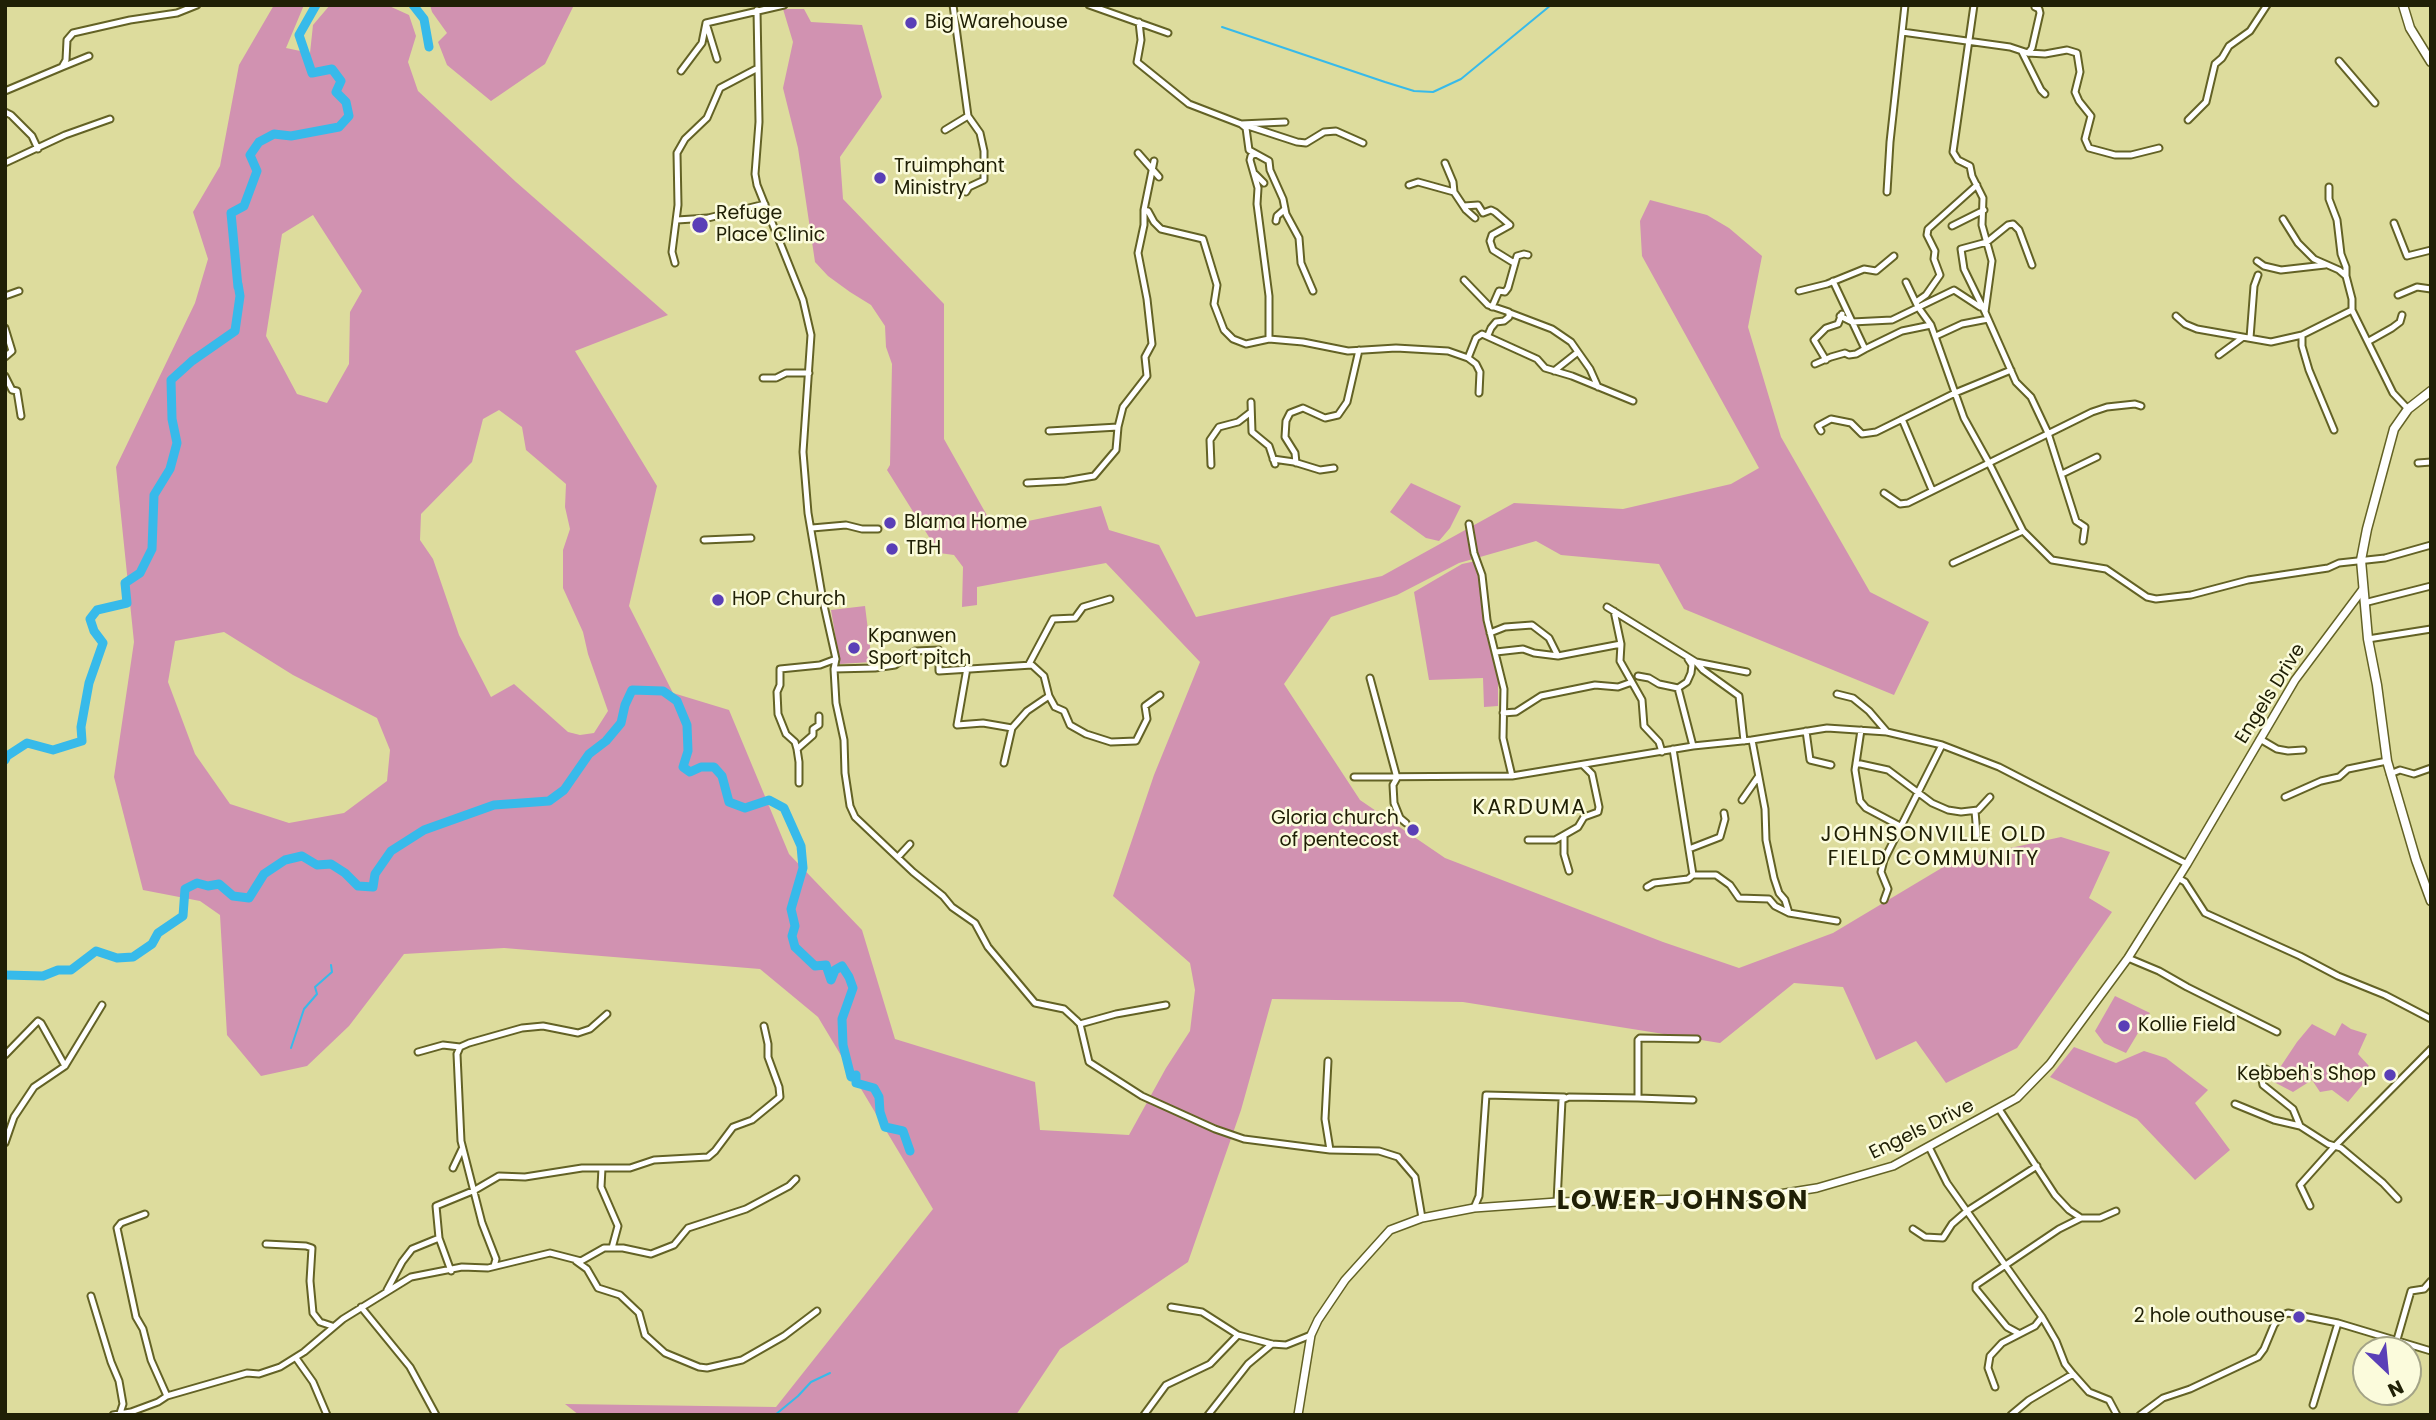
<!DOCTYPE html>
<style>
body{margin:0}
#map{position:relative;width:2436px;height:1420px;overflow:hidden;background:#dddc9d;font-family:Poppins,sans-serif}
canvas{display:block}
.frame{position:absolute;inset:0;border:7px solid #202006;pointer-events:none}
.north{position:absolute;left:2352px;top:1336px;width:70px;height:70px;box-sizing:border-box;background:#fbfbdc;border:2px solid #a3a386;border-radius:50%;rotate:154deg;font-size:19px;font-weight:700;line-height:28px;text-align:center;color:#202006}
.north::after{content:'';display:block;margin:auto;width:24px;height:32px;background:#5a3fb7;clip-path:polygon(50% 0,100% 100%,50% 72%,0 100%)}
</style>
<div id="map">
<canvas width="2436" height="1420"></canvas>
<div class="frame"></div>
<div class="north">N</div>
</div>
<script>
const g = document.querySelector('canvas').getContext('2d');
g.lineJoin = 'round';
function fillPath(path, color) { g.fillStyle = color; g.fill(path, 'evenodd'); }
const poly = rows => new Path2D(rows.map(r => 'M' + r).join(''));
function strokePath(path, color, width, dash) { g.strokeStyle = color; g.lineWidth = width; g.lineCap = dash ? 'butt' : 'round'; g.setLineDash(dash || []); g.stroke(path); }
function write(font, color, halo, rows, align = 'center') {
  g.font = font + ' Poppins,sans-serif'; g.lineWidth = 5; g.setLineDash([]); g.textBaseline = 'middle'; g.strokeStyle = halo; g.fillStyle = color; for (const [text, x, y, turn = 0] of rows) {
    g.save(); g.translate(x, y); g.rotate((+turn || 0) * Math.PI / 180); g.textAlign = isNaN(turn) ? turn : align; if (halo) g.strokeText(text, 0, 0); g.fillText(text, 0, 0); g.restore();
  }
}
const green = poly([
 [274,5,304,5,286,48,310,53,313,25,330,5,387,5,409,15,416,36,408,62,418,91,516,182,668,315,575,351,657,486,629,606,673,693,729,710,789,854,862,930,895,1039,1035,1082,1040,1130,1129,1135,1166,1068,1190,1031,1195,990,1190,963,1113,896,1154,775,1200,662,1106,563,977,587,977,605,962,607,963,567,954,555,939,553,887,470,890,465,892,364,886,347,885,326,871,305,850,292,828,276,815,262,798,148,783,88,793,42,783,9,804,9,811,22,862,25,882,97,840,157,843,199,944,304,944,439,994,528,1101,506,1109,530,1159,545,1196,617,1382,576,1514,503,1623,509,1731,484,1759,468,1642,256,1640,221,1650,200,1707,215,1729,228,1762,256,1748,327,1781,437,1870,592,1929,622,1894,695,1684,609,1659,564,1561,555,1536,541,1459,563,1397,595,1331,617,1284,684,1360,800,1445,858,1663,942,1739,968,1833,933,1955,860,2061,837,2110,852,2089,898,2112,912,2017,1048,1946,1083,1916,1041,1876,1060,1843,987,1794,983,1720,1043,1463,1002,1272,999,1241,1110,1188,1262,1060,1349,1016,1415,579,1415,565,1404,776,1407,933,1209,818,1017,760,969,504,948,404,954,349,1026,307,1066,261,1076,227,1035,220,915,200,901,143,890,114,777,134,642,116,467,195,303,208,259,193,212,220,166,239,65],
 [313,215,362,291,350,312,349,364,327,403,297,394,266,336,282,234],
 [499,410,522,427,526,450,566,484,565,507,570,529,563,550,563,588,583,632,588,654,608,711,594,733,580,735,568,732,514,684,491,697,459,635,433,559,420,540,421,514,472,462,483,419],
 [224,632,293,675,377,718,390,750,387,781,344,813,289,823,230,804,195,754,168,682,175,641],
 [430,5,574,5,545,64,491,101,447,65,438,42,447,33,432,12],
 [1411,483,1461,506,1450,528,1439,541,1426,538,1390,512],
 [1476,561,1492,651,1498,674,1498,706,1484,707,1483,678,1429,680,1414,592,1462,564],
 [865,606,872,662,840,664,831,610],
 [2115,996,2150,1013,2126,1053,2104,1043,2095,1031],
 [2342,1023,2351,1029,2367,1034,2358,1054,2369,1066,2363,1071,2368,1078,2348,1102,2332,1090,2320,1092,2312,1080,2293,1092,2274,1082,2275,1075,2297,1042,2312,1024,2335,1036],
 [2074,1047,2116,1063,2144,1051,2166,1058,2208,1090,2195,1103,2230,1150,2195,1180,2137,1119,2050,1077]
]);
const stream = poly([
 [1222,27,1385,82,1414,91,1433,92,1461,79,1551,5],
 [291,1048,304,1009,317,994,315,987,332,972,331,965],
 [775,1415,798,1396,811,1382,830,1373]
]);
const river = poly([
 [413,5,424,19,429,47],
 [238,287,231,213,244,206,257,171,250,155,259,142,274,134,291,136,339,127,349,116,346,102,336,92,341,81,332,69,312,73,299,35,316,5],
 [5,760,7,756,27,743,53,750,82,741,81,727,89,683,103,643,94,631,90,619,97,610,127,603,125,583,140,573,152,549,154,495,170,469,177,443,172,419,171,380,192,361,235,331,240,296,238,284],
 [5,975,43,976,58,970,71,970,96,951,117,958,133,957,152,944,158,933,183,916,185,889,197,883,208,886,219,884,233,896,249,898,264,874,285,860,302,856,317,865,331,864,345,873,358,886,373,887,375,874,391,851,424,830,494,805,549,801,564,790,589,754,606,741,621,723,625,705,632,690,663,691,677,701,687,725,688,751,683,767,690,772,701,767,714,767,722,776,729,802,745,808,769,800,784,808,801,846,803,868,791,909,795,926,792,936,795,947,815,966,826,965,831,980,835,970,842,966,849,977,853,988,842,1019,843,1045,851,1077,856,1075,856,1083,874,1088,879,1097,880,1112,885,1127,903,1131,910,1151]
]);
const minor = poly([
 [953,5,968,116,980,133,984,151,984,180,969,187,966,192],
 [1089,5,1168,33],
 [1974,5,1953,152,1958,160,1970,166,1972,176,1983,198,1982,225,1992,261,1985,312,2016,382,2031,397,2048,433,2076,521,2085,527,2083,541],
 [757,10,759,122,755,174,757,185,803,300,811,335,803,452,808,513,823,601,836,659,834,669,836,703,844,740,845,773,850,806,855,817,913,872,943,896,952,907,975,923,988,947,1035,1003,1064,1009,1076,1020,1080,1024,1089,1062,1142,1096,1215,1129,1244,1139,1330,1150],
 [1139,22,1141,40,1137,62,1189,104,1241,124,1285,122],
 [706,23,784,5],
 [706,23,717,59],
 [1902,32,2010,47,2028,53,2045,54,2067,50,2077,53,2080,72,2075,92,2079,101,2091,116,2085,139,2089,148,2115,155,2131,155,2159,148],
 [2022,52,2041,90,2045,94],
 [2028,53,2032,48,2040,13,2039,9,2035,7],
 [2339,61,2375,103],
 [62,67,89,56],
 [681,71,702,43,706,23],
 [5,91,62,67,66,60,67,40,73,33,130,20,177,13,197,5],
 [5,112,11,115,32,136,38,149],
 [2188,120,2206,102,2215,64,2222,58,2229,46,2250,31,2267,5],
 [1241,124,1246,128,1249,150,1269,161,1270,170,1283,199,1286,214,1299,238,1301,263,1313,291],
 [1245,125,1297,142,1306,143,1324,132,1336,131,1363,143],
 [945,130,968,116],
 [1138,153,1159,177],
 [1255,154,1251,156,1250,160,1258,188,1257,204,1269,296,1269,339,1303,342,1348,351,1396,348,1448,351,1468,358,1476,364,1480,372,1479,393],
 [1154,161,1144,210,1148,211,1154,222,1161,229,1203,239,1217,285,1214,304,1224,330,1233,339,1246,344,1269,339],
 [5,163,65,135,110,119],
 [1445,163,1453,182,1454,192,1466,210,1475,218],
 [1255,174,1264,183],
 [1409,185,1418,182,1454,192],
 [2329,187,2329,199,2337,220,2341,254,2346,267,2346,276],
 [1887,192,1890,142,1905,5],
 [1464,206,1478,205,1483,213,1491,210,1495,212,1510,225,1492,235,1490,241,1493,250,1514,263],
 [2283,219,2298,243,2314,259,2339,270,2346,276,2352,299,2352,310,2393,393,2408,409],
 [677,220,708,218,765,204],
 [1276,221,1277,216,1285,209],
 [2394,223,2407,256,2431,250],
 [1952,226,1984,210],
 [2257,261,2264,266,2281,270,2325,265],
 [675,263,672,252,678,205,677,153,685,139,707,118,720,88,758,68],
 [1464,280,1488,305,1509,312,1509,317,1504,321,1496,322,1491,328,1488,335],
 [1833,281,1865,349,1902,331,1931,325],
 [1906,282,1918,307,1931,325,1964,418,1989,463,2023,531,2052,560,2106,569,2147,597,2156,599,2191,595,2248,580,2328,568,2339,563,2385,558,2431,545],
 [1799,291,1827,284,1864,269,1876,271,1894,256],
 [2398,295,2417,287,2431,289],
 [5,296,19,291],
 [1916,302,1926,295,1940,275,1934,259,1935,251,1927,235,1928,229,1977,185],
 [1492,307,1499,291,1505,292,1508,288,1517,256,1524,254,1528,255],
 [1985,312,1964,269,1961,249,1987,242,2008,225,2013,224,2019,230,2032,265],
 [1510,313,1552,329,1571,342,1578,352],
 [1840,316,1852,322,1892,320,1954,290,1980,307],
 [2176,316,2185,324,2197,329,2271,342,2302,335,2352,310],
 [5,328,12,351,5,357],
 [2302,335,2302,346,2309,370,2334,430],
 [1936,336,1962,324,1988,319],
 [2250,338,2254,286,2258,275],
 [2369,341,2392,328,2400,322,2402,315],
 [2219,355,2242,338],
 [1468,358,1476,338,1482,334,1537,359,1545,368,1572,376,1633,401],
 [1826,360,1814,340,1826,328,1838,324,1842,314],
 [1815,364,1831,357,1845,353,1849,355,1856,354,1865,349],
 [1554,371,1578,352,1590,369,1598,387],
 [5,376,12,390,17,391,21,416],
 [763,378,776,378,786,373,809,373],
 [1251,402,1252,432,1269,446,1275,464],
 [1902,419,1932,490],
 [1049,431,1118,427],
 [1821,431,1818,426,1831,419,1851,423,1862,434,1876,432,1955,393,2011,370],
 [1273,459,1294,462,1320,470,1334,468],
 [1296,463,1295,453,1285,437,1286,421,1290,413,1303,408,1325,418,1338,415,1347,402,1359,350],
 [2418,463,2431,462],
 [1211,465,1210,440,1219,427,1238,422,1251,412],
 [2062,474,2097,457],
 [1027,483,1065,481,1094,476,1116,450,1118,427,1123,407,1147,376,1145,357,1152,344,1147,299,1138,253,1144,225,1144,210],
 [1884,493,1900,504,1908,503,2092,412,2107,407,2135,404,2141,406],
 [1469,524,1474,553,1482,575,1487,620,1504,689,1503,738,1512,776],
 [812,528,846,525,862,529,878,529],
 [704,540,751,538],
 [1953,563,2023,531],
 [2364,603,2431,586],
 [1607,607,1696,662,1703,670,1739,696,1744,741],
 [1614,611,1621,644,1620,661,1642,700,1644,726,1659,742,1662,752],
 [1490,633,1505,627,1532,625,1549,638,1558,656],
 [2368,639,2431,629],
 [1496,652,1523,649,1534,653,1558,656,1621,644],
 [1696,662,1747,672],
 [1029,664,1053,619,1075,618,1083,607,1110,599],
 [967,668,957,725,983,723,1012,728],
 [834,669,875,668,895,665,915,651,939,650,939,671,1032,665,1044,676,1049,696,1027,711,1012,728,1004,763],
 [1638,676,1649,678,1659,684,1678,688,1693,746],
 [1370,678,1397,778,1393,785,1394,803,1400,818,1406,823],
 [1678,688,1687,682,1691,673,1692,665,1688,659],
 [1837,694,1853,698,1869,711,1887,732],
 [1049,696,1055,707,1064,711,1070,725,1086,734,1111,742,1136,741,1147,719,1145,706,1160,695],
 [1503,713,1516,712,1541,696,1595,685,1618,687,1632,682],
 [1861,730,1855,770,1860,801,1866,808,1900,826],
 [1806,731,1810,760,1831,765],
 [2260,739,2277,749,2288,751,2303,750],
 [1752,740,1765,809,1766,840,1774,878,1779,893,1785,900,1789,913],
 [797,749,795,742,786,734,778,714,777,692,780,685,780,669,820,665,836,659],
 [1673,749,1693,875],
 [1856,763,1888,770,1932,803,1948,810,1961,812,1978,810,1990,797],
 [2390,774,2400,770,2414,774,2431,768],
 [1354,777,1512,776,1693,746,1752,740,1827,728,1887,732,1942,745,1999,767,2187,864],
 [799,783,799,762,797,749,813,735,813,729,819,725,819,716],
 [2285,797,2321,781,2339,777,2348,769,2387,761],
 [1742,800,1758,777],
 [1975,811,1977,835],
 [1528,840,1555,840,1564,835],
 [1689,849,1720,837,1725,819,1724,813],
 [898,857,910,844],
 [1569,871,1564,854,1564,835,1578,827,1584,817,1598,812,1599,807,1592,774,1583,765],
 [2178,878,2185,882,2205,913,2300,956,2338,976,2385,995,2431,1019],
 [1647,887,1654,883,1688,879,1693,875,1716,875,1730,885,1739,898,1769,899,1775,906,1789,913,1837,921],
 [1884,900,1888,889,1881,872,1884,860,1942,745],
 [2128,958,2159,971,2187,987,2277,1032],
 [1080,1024,1116,1014,1166,1005],
 [418,1052,443,1045,460,1047],
 [5,1055,38,1021,41,1023,65,1066],
 [1328,1061,1325,1119,1330,1150,1379,1151,1398,1157,1415,1177,1422,1218],
 [2266,1069,2262,1080,2263,1085,2293,1109,2300,1126],
 [1638,1098,1693,1100],
 [2235,1104,2274,1120,2300,1126,2328,1144,2341,1148,2383,1183,2398,1199],
 [1999,1109,2055,1195,2069,1210,2081,1218],
 [5,1143,14,1117,34,1087,65,1066,102,1005],
 [1929,1147,1947,1183,2042,1317],
 [453,1168,462,1149],
 [602,1168,601,1187,618,1226,612,1248],
 [1557,1202,1562,1100,1569,1097,1638,1098,1638,1040,1640,1038,1697,1039],
 [2310,1206,2300,1185,2334,1147,2431,1049],
 [1474,1208,1479,1196,1486,1095,1564,1097],
 [145,1214,121,1223,117,1228,136,1317,143,1329,151,1360,167,1396],
 [1913,1229,1925,1237,1943,1238,1952,1224,1967,1211,2037,1166],
 [266,1244,306,1246,312,1248,310,1281,313,1313,320,1322,332,1326],
 [576,1261,587,1269,598,1288,620,1295,639,1313,645,1335,665,1353,699,1367,707,1368,742,1360,784,1336,817,1311],
 [494,1266,496,1259,482,1223,461,1141,457,1054,460,1047,469,1043,522,1028,543,1026,578,1033,590,1029,607,1014],
 [451,1271,439,1238,436,1206,475,1190,499,1176,525,1177,582,1168,630,1168,654,1160,708,1157,715,1151,733,1127,752,1120,780,1097,779,1087,768,1057,768,1044,764,1026],
 [387,1290,402,1262,412,1249,439,1238],
 [91,1296,111,1362,119,1381,123,1404,120,1413],
 [361,1307,410,1367,436,1415],
 [1171,1307,1202,1312,1238,1335,1272,1344,1286,1345,1311,1335],
 [2018,1333,2007,1327,1976,1289,1976,1285,2059,1229,2081,1218,2100,1218,2116,1211],
 [2394,1350,2411,1291,2424,1289,2431,1281],
 [296,1358,313,1382,327,1415],
 [2073,1374,2089,1392,2109,1400,2117,1415],
 [1995,1387,1988,1368,1990,1356,2002,1343,2035,1326,2042,1317,2056,1341,2065,1364,2073,1374,2029,1400,2011,1415],
 [2382,1397,2384,1392],
 [2313,1405,2338,1323],
 [113,1415,131,1412,158,1402,167,1396,226,1379,247,1373,259,1374,280,1367,304,1352,343,1319,411,1277,462,1267,488,1268,550,1253,581,1261,604,1248,623,1248,651,1254,674,1245,688,1228,746,1209,789,1186,796,1179],
 [1144,1415,1166,1385,1210,1364,1238,1335],
 [1208,1415,1248,1364,1272,1344],
 [2140,1415,2163,1398,2190,1389,2258,1357,2264,1349,2274,1325,2281,1316,2288,1313,2338,1323,2431,1351]
]);
const tertiary = poly([
 [1298,1415,1311,1335,1318,1320,1345,1280,1390,1230,1422,1218,1474,1208,1557,1202,1731,1198,1773,1195,1817,1188,1893,1166,2017,1098,2050,1064,2128,958,2187,864,2295,680,2363,589]
]);
const secondary = poly([
 [2403,5,2410,28,2431,62],
 [2431,391,2408,409,2394,429,2367,529,2361,560,2368,639,2377,685,2387,761,2416,860,2431,901]
]);
const markers = [
 [911,23,7,"#5a3fb7"],
 [880,178,7,"#5a3fb7"],
 [700,225,9,"#5a3fb7"],
 [890,523,7,"#5a3fb7"],
 [892,549,7,"#5a3fb7"],
 [718,600,7,"#5a3fb7"],
 [854,648,7,"#5a3fb7"],
 [1413,830,7,"#5a3fb7"],
 [2124,1026,7,"#5a3fb7"],
 [2390,1075,7,"#5a3fb7"],
 [2299,1317,7,"#5a3fb7"]
];
const poiNames = [
 ["Big Warehouse",925,23],
 ["Truimphant",894,167],
 ["Ministry",894,189],
 ["Refuge",716,214],
 ["Place Clinic",716,236],
 ["Blama Home",904,523],
 ["TBH",906,549],
 ["HOP Church",732,600],
 ["Kpanwen",868,637],
 ["Sport pitch",868,659],
 ["Gloria church",1399,819,"right"],
 ["of pentecost",1399,841,"right"],
 ["Kollie Field",2138,1026],
 ["Kebbeh's Shop",2376,1075,"right"],
 ["2 hole outhouse",2285,1317,"right"]
];
const streetNames = [
 ["Engels Drive",2271,694,-58],
 ["Engels Drive",1922,1130,-26]
];
const neighbourhoodNames = [
 ["KARDUMA",1530,809],
 ["JOHNSONVILLE OLD",1934,836],
 ["FIELD COMMUNITY",1934,860]
];
const districtNames = [
 ["LOWER JOHNSON",1683,1202]
];
fillPath(green, '#d192b1');
strokePath(stream, '#37baea', 2);
strokePath(river, '#37baea', 9);
strokePath(minor, '#636225', 9);
strokePath(tertiary, '#636225', 10);
strokePath(secondary, '#636225', 11);
strokePath(minor, '#fff', 5);
strokePath(tertiary, '#fff', 7);
strokePath(secondary, '#fff', 8);
for (const [x, y, r, color] of markers) { const dot = new Path2D(); dot.arc(x, y, r, 0, 2 * Math.PI); g.fillStyle = color; g.fill(dot); strokePath(dot, '#fbfbdc', 2.5); }
write('19px', '#202006', '#fbfbdc', poiNames, 'left');
write('19px', '#202006', '#fbfbdc', streetNames);
g.letterSpacing = '2px';
write('21px', '#202006', '#fbfbdc', neighbourhoodNames);
g.letterSpacing = '0px';
g.letterSpacing = '2px';
write('bold 26px', '#202006', '#fbfbdc', districtNames);
g.letterSpacing = '0px';
</script>
